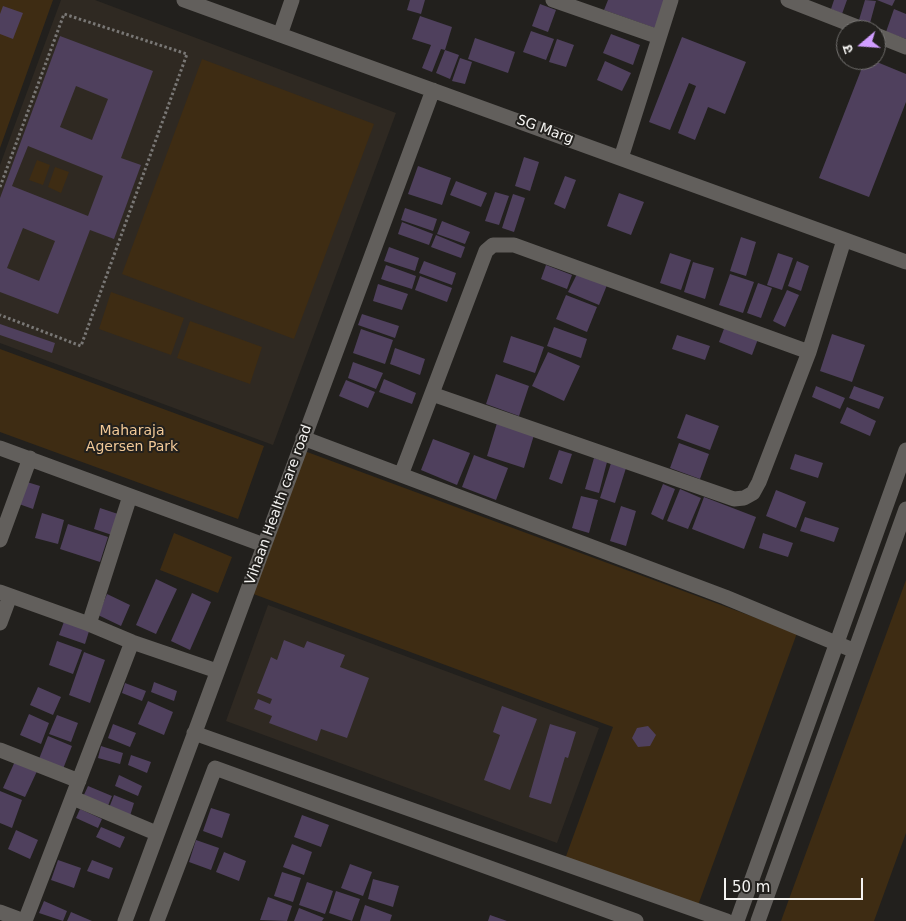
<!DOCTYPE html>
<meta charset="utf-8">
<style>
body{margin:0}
#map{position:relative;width:906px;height:921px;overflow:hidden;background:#22201d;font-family:"DejaVu Sans","Noto Sans Devanagari",sans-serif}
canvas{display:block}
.north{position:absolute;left:836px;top:20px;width:50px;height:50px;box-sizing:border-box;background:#22201d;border:1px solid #767472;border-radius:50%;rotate:252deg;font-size:14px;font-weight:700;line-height:20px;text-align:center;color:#f4f3f1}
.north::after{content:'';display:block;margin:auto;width:18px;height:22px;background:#d09dff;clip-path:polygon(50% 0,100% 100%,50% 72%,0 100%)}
.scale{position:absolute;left:724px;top:878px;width:139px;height:22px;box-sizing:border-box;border:2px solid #f4f3f1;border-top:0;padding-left:6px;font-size:15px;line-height:18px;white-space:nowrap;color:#f4f3f1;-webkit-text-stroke:4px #22201d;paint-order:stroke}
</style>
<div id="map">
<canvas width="906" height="921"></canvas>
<div class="north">उ</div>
<div class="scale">50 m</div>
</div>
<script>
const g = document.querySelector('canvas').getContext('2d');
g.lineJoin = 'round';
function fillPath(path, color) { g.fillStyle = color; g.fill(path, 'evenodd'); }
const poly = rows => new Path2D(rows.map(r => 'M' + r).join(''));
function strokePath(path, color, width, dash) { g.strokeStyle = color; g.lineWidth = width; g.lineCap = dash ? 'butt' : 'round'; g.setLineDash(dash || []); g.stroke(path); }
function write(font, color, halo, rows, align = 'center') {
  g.font = font + ' "DejaVu Sans",sans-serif'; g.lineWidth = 4; g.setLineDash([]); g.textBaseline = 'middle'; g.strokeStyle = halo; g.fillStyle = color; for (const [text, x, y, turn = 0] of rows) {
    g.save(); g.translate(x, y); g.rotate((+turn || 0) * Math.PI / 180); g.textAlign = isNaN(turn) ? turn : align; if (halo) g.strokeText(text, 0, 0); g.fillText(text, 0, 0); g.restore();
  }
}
const built = poly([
 [61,0,95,0,396,113,273,445,0,343,0,165],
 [268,605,599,728,557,843,226,721]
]);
const green = poly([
 [0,0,53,0,0,148],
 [202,59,374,124,294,339,122,274],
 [37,160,50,165,43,185,29,180],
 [55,167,69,172,61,193,48,187],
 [111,292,184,318,171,355,99,329],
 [190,321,262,347,250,384,177,358],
 [0,349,264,446,238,519,0,432],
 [299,449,797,633,697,908,565,859,613,727,248,592],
 [174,533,232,557,218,593,160,570],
 [906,580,906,833,874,921,781,921]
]);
const building = poly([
 [410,0,425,0,421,14,407,10],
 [608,0,665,0,655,28,604,10],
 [834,0,847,0,842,14,831,9],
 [865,0,876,1,870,23,859,20],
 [877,0,895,0,892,6],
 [540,4,556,10,548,32,532,26],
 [3,6,23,13,13,39,0,34,0,14],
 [894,9,906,14,906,39,886,32],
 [420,16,452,27,445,50,441,49,432,72,422,68,431,45,412,39],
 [531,31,554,39,546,60,523,52],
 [611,34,640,45,633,65,603,53],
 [60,36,153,71,121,158,141,165,114,239,90,230,58,314,0,292,0,198],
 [76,86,108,99,92,140,60,127],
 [28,146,103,176,88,216,12,186],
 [23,228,55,241,39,281,7,268],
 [682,37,746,62,725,114,708,107,695,140,678,133,696,86,689,83,670,130,649,122],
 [475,38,515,52,508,73,468,59],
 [557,39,574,45,566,67,549,62],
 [445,50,459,55,450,79,436,73],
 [460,58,472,62,465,84,452,81],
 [865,60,872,60,906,74,906,102,869,197,819,178],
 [605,61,631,73,622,91,597,80],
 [524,157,539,162,530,191,515,186],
 [418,166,451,178,442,205,408,194],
 [565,176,576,180,565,209,554,204],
 [456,181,487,193,481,207,450,195],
 [495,192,509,196,499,225,485,221],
 [619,193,644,202,631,235,607,226],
 [513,194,525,198,514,232,502,228],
 [405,208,437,219,433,231,401,220],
 [442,221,470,232,465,244,437,234],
 [402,222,433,234,429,245,398,234],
 [436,235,465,247,461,258,431,247],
 [741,237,756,242,746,276,730,271],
 [389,247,419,258,415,271,384,261],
 [670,253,691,260,681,290,660,283],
 [778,253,793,258,782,290,767,285],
 [424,261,456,273,452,285,419,273],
 [797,261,809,266,801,291,788,286],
 [693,262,714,268,705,299,684,292],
 [386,265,416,276,412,289,381,279],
 [546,265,572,275,567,289,541,279],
 [578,272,607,285,599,305,568,292],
 [730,274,754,282,743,313,719,305],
 [420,276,452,288,447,302,415,290],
 [758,283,772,288,761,318,747,313],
 [378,284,408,294,402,310,373,301],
 [787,290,799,295,785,327,773,321],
 [566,295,597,307,587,332,556,319],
 [362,314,399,326,395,338,358,325],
 [0,324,55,343,52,353,0,335],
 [725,326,758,339,752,355,719,342],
 [554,327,587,339,581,358,547,346],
 [361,329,393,340,385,364,353,353],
 [832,334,865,345,852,382,820,371],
 [677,335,710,346,705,360,672,349],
 [511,336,544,347,535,373,503,362],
 [395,348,425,359,420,375,390,364],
 [548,352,580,366,564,401,532,386],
 [353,362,383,373,376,389,348,378],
 [496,374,529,386,519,416,486,404],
 [384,379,416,393,412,404,379,392],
 [346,380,375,392,368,408,339,396],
 [816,386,845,398,840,409,812,397],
 [854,386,884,397,879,409,849,398],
 [847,407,876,421,870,436,840,423],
 [686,414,719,426,710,450,677,438],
 [497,423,534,435,524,468,487,456],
 [433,439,470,453,457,485,421,470],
 [679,443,709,454,700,479,670,468],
 [559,450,572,454,562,484,549,479],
 [795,454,823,463,818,478,790,469],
 [474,455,508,468,496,500,462,487],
 [594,458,607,462,599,493,585,489],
 [611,463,626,468,615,503,600,498],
 [27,482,40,486,33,509,19,504],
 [663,484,675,489,663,520,651,514],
 [680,489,701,498,688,529,667,521],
 [776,490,806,502,796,528,766,516],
 [581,496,598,500,589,533,572,528],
 [704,497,756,517,744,549,692,529],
 [621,506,636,511,626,546,610,541],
 [100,508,121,515,115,536,94,529],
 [42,513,64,520,58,544,35,538],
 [805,517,839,528,834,542,800,531],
 [68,524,108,537,100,562,60,549],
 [763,533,793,543,788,557,759,548],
 [156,579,177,589,156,634,136,625],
 [192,593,211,602,190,650,171,641],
 [107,594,130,605,121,626,98,615],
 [65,619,90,628,85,644,59,635],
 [284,640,304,648,307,641,345,655,340,667,369,678,347,738,321,729,317,741,269,723,272,716,254,709,258,699,270,704,272,699,257,693,271,657,277,660],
 [57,641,82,650,73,674,49,665],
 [84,652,105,660,90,703,69,695],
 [154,682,177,691,174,701,151,692],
 [125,683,146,691,142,701,122,693],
 [38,687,61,697,53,715,30,705],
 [148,701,173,712,164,735,138,724],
 [502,706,537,719,510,790,484,780,500,735,493,732],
 [29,714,49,723,41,744,20,735],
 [57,715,78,723,71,742,49,734],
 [113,724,136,733,130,747,108,738],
 [550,724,576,732,568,758,565,757,551,804,529,797],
 [648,726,656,735,650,746,638,747,632,738,637,728],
 [48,736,72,746,63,769,39,759],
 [101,746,123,753,120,764,98,758],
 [131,755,151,762,147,773,128,765],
 [16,759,38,769,25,797,3,788],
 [119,775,142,786,138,796,115,786],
 [88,786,112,796,107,808,83,797],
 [0,791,22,800,12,828,0,823],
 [114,795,134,803,130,816,109,808],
 [211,808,230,814,222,838,203,831],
 [80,809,102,819,98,828,76,818],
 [302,815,329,825,321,847,294,837],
 [101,827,125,837,120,848,96,837],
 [16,830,38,840,30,859,8,849],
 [196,840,219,848,211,870,189,862],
 [292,844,312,852,304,875,283,867],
 [224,852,246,861,239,881,216,872],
 [58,860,81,868,74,888,51,880],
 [92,860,113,868,109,879,87,871],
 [350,864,372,872,363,896,341,888],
 [282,872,301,878,293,902,274,896],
 [373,879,399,886,393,907,368,899],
 [307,882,333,891,325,914,299,905],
 [336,891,360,899,352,921,329,913],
 [268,897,292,906,287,921,260,920],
 [44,901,67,911,63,921,39,913],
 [365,905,392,915,390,921,360,921],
 [299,908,324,918,322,921,294,921],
 [71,912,92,921,67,921],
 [490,915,507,921,488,921]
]);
const path = poly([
 [0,187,64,14,187,54,81,346,0,315]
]);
const street = poly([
 [184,0,906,262],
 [553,0,659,37],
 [788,0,865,30],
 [280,35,292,0],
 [876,35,906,47],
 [621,158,671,0],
 [432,394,734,499,744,498,753,493,759,482,809,352,844,240],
 [303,438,725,597,855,651],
 [0,448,264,545],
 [401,475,486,251,493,245,514,245,809,352],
 [0,540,30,458],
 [0,592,89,624,132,642,217,671],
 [0,623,10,596],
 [89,624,130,496],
 [194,733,727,921],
 [0,750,79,781],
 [73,798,156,833],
 [0,912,24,921],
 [25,921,132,642],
 [125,921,433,90],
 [157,921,215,768,636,921],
 [737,921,906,450],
 [758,921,906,509]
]);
const streetNames = [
 ["SG Marg",545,130,20],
 ["Vihaan Health care road",279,505,-70]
];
const parkNames = [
 ["Maharaja",132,431],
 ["Agersen Park",132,447]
];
fillPath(built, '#2f2922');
fillPath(green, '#3e2c13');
fillPath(building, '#4f405d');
strokePath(path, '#797775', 3, [2.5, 2.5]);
strokePath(street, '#625f5c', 15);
write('14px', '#f4f3f1', '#22201d', streetNames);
write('14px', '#f2c997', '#22201d', parkNames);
</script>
